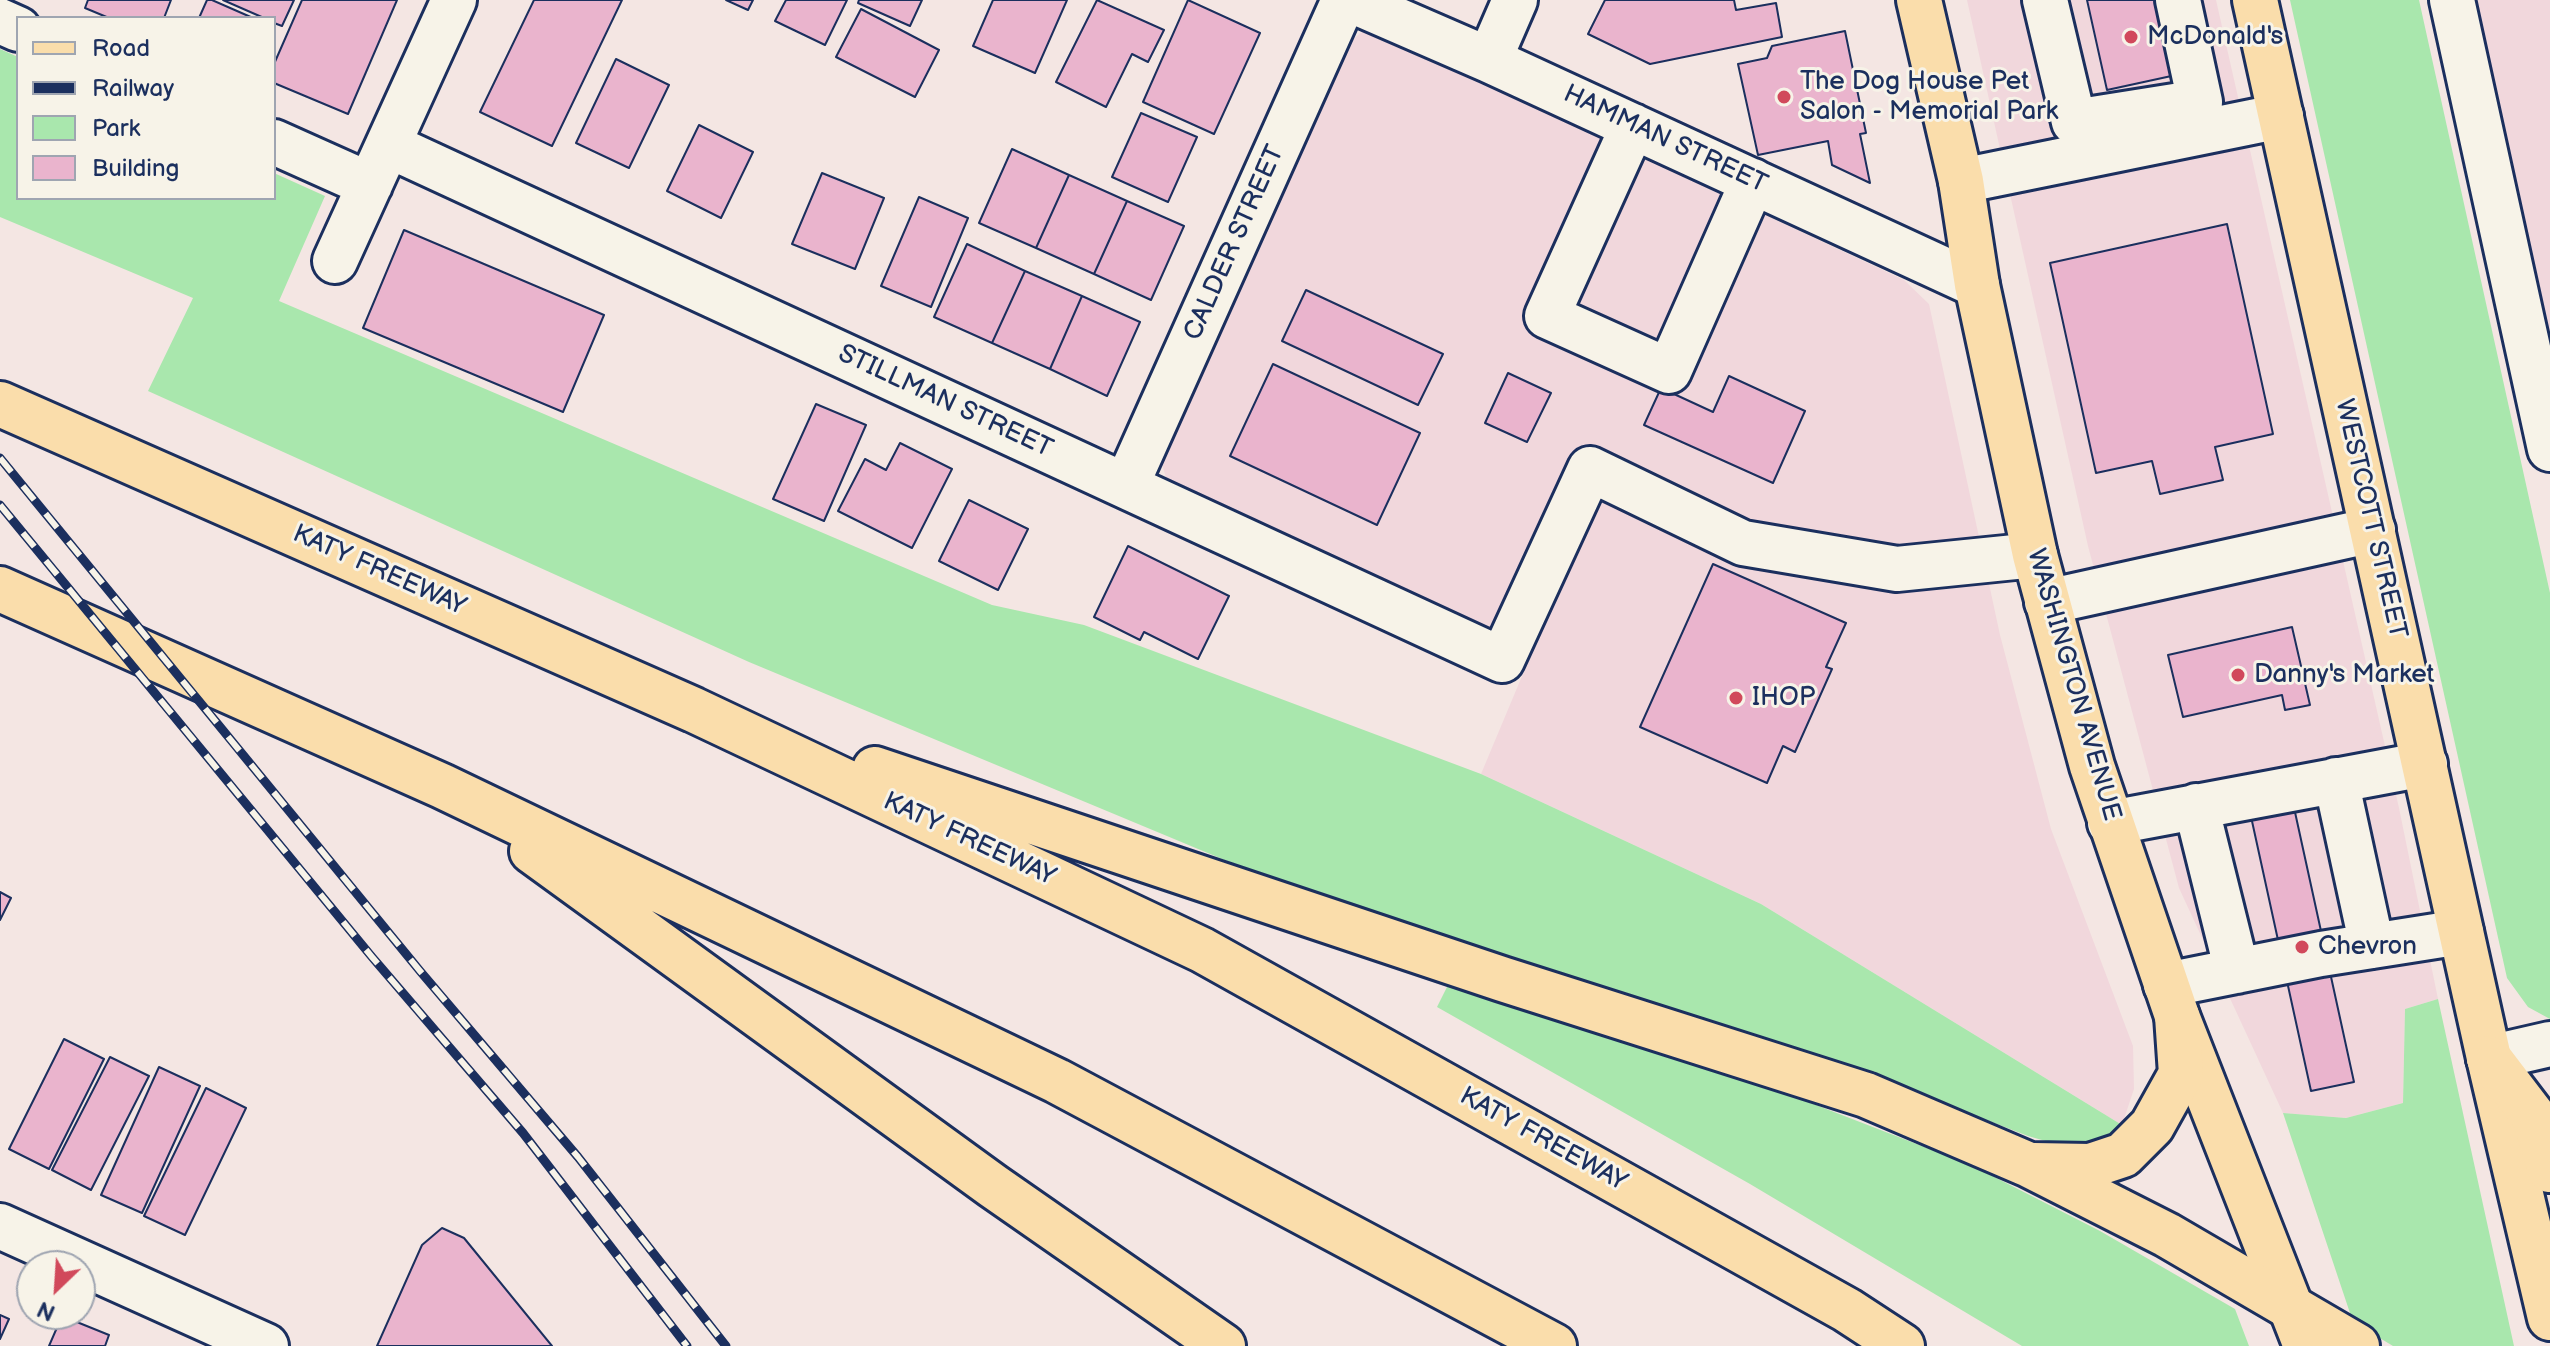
<!DOCTYPE html>
<style>
body{margin:0}
#map{position:relative;width:2550px;height:1346px;overflow:hidden;background:#f4e6e3;font-family:"Balsamiq Sans",sans-serif}
canvas{display:block}
.legend{position:absolute;left:16px;top:16px;width:260px;height:184px;box-sizing:border-box;background:#f7f3e8;border:2px solid #9fa5b1;margin:0;padding:10px 14px;list-style:none;font-size:24px;color:#1b2f5e}
.legend li{display:flex;align-items:center;gap:16px;height:40px}
.legend b{width:40px;border:2px solid #9fa5b1}
.north{position:absolute;left:16px;top:1250px;width:80px;height:80px;box-sizing:border-box;background:#f7f3e8;border:2px solid #9fa5b1;border-radius:50%;rotate:205deg;font-size:22px;font-weight:700;line-height:32px;text-align:center;color:#1b2f5e}
.north::after{content:'';display:block;margin:auto;width:28px;height:36px;background:#d1495b;clip-path:polygon(50% 0,100% 100%,50% 72%,0 100%)}
</style>
<div id="map">
<canvas width="2550" height="1346"></canvas>
<ul class="legend">
<li><b style="height:10px;background:#faddab"></b>Road</li>
<li><b style="height:10px;background:#1b2f5e"></b>Railway</li>
<li><b style="height:22px;background:#a9e7ad"></b>Park</li>
<li><b style="height:22px;background:#eab4cd"></b>Building</li>
</ul>
<div class="north">N</div>
</div>
<script>
const g = document.querySelector('canvas').getContext('2d');
g.lineJoin = 'round';
function fillPath(path, color) { g.fillStyle = color; g.fill(path, 'evenodd'); }
const poly = rows => new Path2D(rows.map(r => 'M' + r).join(''));
function strokePath(path, color, width, dash) { g.strokeStyle = color; g.lineWidth = width; g.lineCap = dash ? 'butt' : 'round'; g.setLineDash(dash || []); g.stroke(path); }
function write(font, color, halo, rows, align = 'center') {
  g.font = font + ' "Balsamiq Sans",sans-serif'; g.lineWidth = 6; g.setLineDash([]); g.textBaseline = 'middle'; g.strokeStyle = halo; g.fillStyle = color; for (const [text, x, y, turn = 0] of rows) {
    g.save(); g.translate(x, y); g.rotate((+turn || 0) * Math.PI / 180); g.textAlign = isNaN(turn) ? turn : align; if (halo) g.strokeText(text, 0, 0); g.fillText(text, 0, 0); g.restore();
  }
}
const built = poly([
 [1967,0,2216,0,2399,808,2438,999,2405,1009,2403,1103,2346,1118,2283,1113,2179,888,2088,546],
 [2476,0,2550,0,2550,338,2519,204],
 [1363,31,1373,31,1904,280,1929,304,2000,635,2051,829,2133,1046,2134,1089,2122,1125,1761,904,1481,774,1530,657,1180,493,1167,481,1159,454,1346,45]
]);
const green = poly([
 [2290,0,2419,0,2550,593,2550,1019,2528,1007,2507,978],
 [0,49,18,57,18,198,274,198,274,173,325,196,279,301,992,605,1084,625,1481,774,1761,904,2122,1125,2103,1140,2085,1145,2063,1146,2028,1136,1805,1050,1592,985,1251,871,749,662,148,391,193,298,0,217],
 [1452,977,1692,1057,1971,1165,2100,1231,2235,1309,2249,1346,2022,1346,1750,1184,1437,1007],
 [2438,999,2514,1346,2393,1346,2353,1322,2283,1113,2346,1118,2403,1103,2405,1009]
]);
const building = poly([
 [88,0,171,0,164,18,109,18,85,8,88,0],
 [207,0,212,0,253,18,199,18,207,0],
 [223,0,294,0,282,26,274,23,274,18,264,18,223,0],
 [302,0,397,0,348,114,274,83,274,64,302,0],
 [534,0,622,0,552,146,480,112,534,0],
 [726,0,753,0,748,10,726,0],
 [786,0,847,0,825,45,775,21,786,0],
 [859,0,922,0,910,26,858,3,859,0],
 [993,0,1067,0,1035,73,973,46,993,0],
 [1097,0,1164,30,1148,62,1132,54,1106,107,1056,82,1097,0],
 [1188,0,1260,33,1214,134,1143,102,1188,0],
 [1605,0,1734,0,1736,10,1776,3,1782,37,1650,64,1588,34,1605,0],
 [2087,0,2159,0,2176,75,2107,90,2087,0],
 [861,9,939,50,915,97,836,57,861,9],
 [1845,31,1866,133,1860,134,1870,183,1832,165,1828,141,1758,155,1738,64,1767,58,1772,46,1845,31],
 [616,59,669,85,629,168,576,143,616,59],
 [1141,113,1197,137,1168,202,1112,177,1141,113],
 [699,125,753,152,721,218,667,191,699,125],
 [1012,149,1069,175,1036,248,979,223,1012,149],
 [822,173,884,198,855,269,792,244,822,173],
 [1069,175,1127,201,1094,274,1036,248,1069,175],
 [919,197,968,218,931,307,881,286,919,197],
 [1127,201,1184,226,1151,300,1094,274,1127,201],
 [2227,224,2273,434,2215,447,2223,480,2160,494,2152,461,2096,473,2050,263,2227,224],
 [404,230,604,315,563,412,363,328,404,230],
 [967,244,1025,271,992,343,934,317,967,244],
 [1025,271,1082,296,1050,369,992,343,1025,271],
 [1306,290,1443,354,1418,405,1282,341,1306,290],
 [1082,296,1140,322,1107,396,1050,369,1082,296],
 [1273,364,1420,433,1377,525,1230,456,1273,364],
 [1508,373,1551,393,1527,442,1485,423,1508,373],
 [1729,376,1805,411,1773,483,1644,425,1661,388,1713,412,1729,376],
 [816,404,866,425,824,521,773,499,816,404],
 [900,443,952,469,912,548,838,511,865,459,886,470,900,443],
 [969,500,1028,529,998,590,939,561,969,500],
 [1128,546,1229,596,1198,659,1144,632,1140,640,1094,617,1128,546],
 [1713,564,1846,623,1826,667,1832,669,1795,752,1783,746,1767,783,1640,727,1713,564],
 [2292,627,2310,705,2285,710,2282,695,2183,717,2168,655,2292,627],
 [2293,803,2354,1082,2311,1091,2250,812,2293,803],
 [0,892,11,898,0,920,0,892],
 [64,1039,104,1059,49,1169,9,1149,64,1039],
 [110,1057,149,1076,91,1190,52,1170,110,1057],
 [159,1067,200,1086,142,1213,101,1195,159,1067],
 [206,1088,246,1108,185,1235,144,1216,206,1088],
 [442,1228,464,1238,552,1346,377,1346,422,1245,442,1228],
 [0,1315,9,1319,0,1339,0,1315],
 [62,1316,109,1335,105,1346,49,1346,62,1316]
]);
const minor = poly([
 [1351,0,1489,60,1977,285],
 [2045,0,2074,122,2200,102,2178,0],
 [2452,0,2550,449],
 [0,21,18,29],
 [1489,60,1515,0],
 [1633,126,1547,316,1669,371,1753,181],
 [274,142,370,185],
 [388,145,1502,660,1590,469,1743,543,1897,569,2035,555],
 [1961,181,2281,116],
 [335,261,454,0],
 [1126,486,1344,0],
 [2047,602,2373,530],
 [2336,780,2372,946],
 [2196,806,2237,971],
 [2110,823,2425,764],
 [2166,985,2321,954,2461,932],
 [2489,1058,2550,1044],
 [0,1226,266,1346]
]);
const major = poly([
 [1919,0,1961,181,1977,285,2035,555,2092,766,2177,1016,2306,1346],
 [2255,0,2489,1058,2550,1318]
]);
const highway = poly([
 [0,404,694,710,1202,950,1847,1310,1902,1346],
 [0,589,442,786,1057,1081,1554,1346],
 [875,769,1502,979,1866,1095,2027,1164,2167,1235,2357,1346],
 [532,851,993,1186,1223,1346],
 [2489,1058,2534,1117,2550,1170],
 [2034,1165,2090,1166,2123,1155,2152,1126,2181,1074,2177,1016]
]);
const rail = poly([
 [0,458,420,971,578,1157,726,1346],
 [0,505,372,957,523,1133,687,1346]
]);
const markers = [
 [2131,37,8,"#d1495b"],
 [1784,97,8,"#d1495b"],
 [2238,675,8,"#d1495b"],
 [1736,698,8,"#d1495b"],
 [2302,947,8,"#d1495b"]
];
const poiNames = [
 ["McDonald's",2147,37],
 ["The Dog House Pet",1800,82],
 ["Salon - Memorial Park",1800,112],
 ["Danny's Market",2254,675],
 ["IHOP",1752,698],
 ["Chevron",2318,947]
];
const streetNames = [
 ["HAMMAN STREET",1665,140,25],
 ["CALDER STREET",1235,243,-66],
 ["STILLMAN STREET",945,402,25],
 ["WESTCOTT STREET",2370,519,77],
 ["KATY FREEWAY",379,571,24],
 ["WASHINGTON AVENUE",2073,685,74],
 ["KATY FREEWAY",969,840,25],
 ["KATY FREEWAY",1543,1140,29]
];
fillPath(built, '#f1d7dc');
fillPath(green, '#a9e7ad');
fillPath(building, '#eab4cd');
strokePath(building, '#1b2f5e', 2);
strokePath(minor, '#1b2f5e', 50);
strokePath(major, '#1b2f5e', 50);
strokePath(highway, '#1b2f5e', 50);
strokePath(minor, '#f7f3e8', 44);
strokePath(major, '#faddab', 44);
strokePath(highway, '#faddab', 44);
strokePath(rail, '#1b2f5e', 9);
strokePath(rail, '#f7f3e8', 6, [18]);
for (const [x, y, r, color] of markers) { const dot = new Path2D(); dot.arc(x, y, r, 0, 2 * Math.PI); g.fillStyle = color; g.fill(dot); strokePath(dot, '#f7f3e8', 3); }
write('26px', '#1b2f5e', '#f7f3e8', poiNames, 'left');
write('26px', '#1b2f5e', '#f7f3e8', streetNames);
</script>
